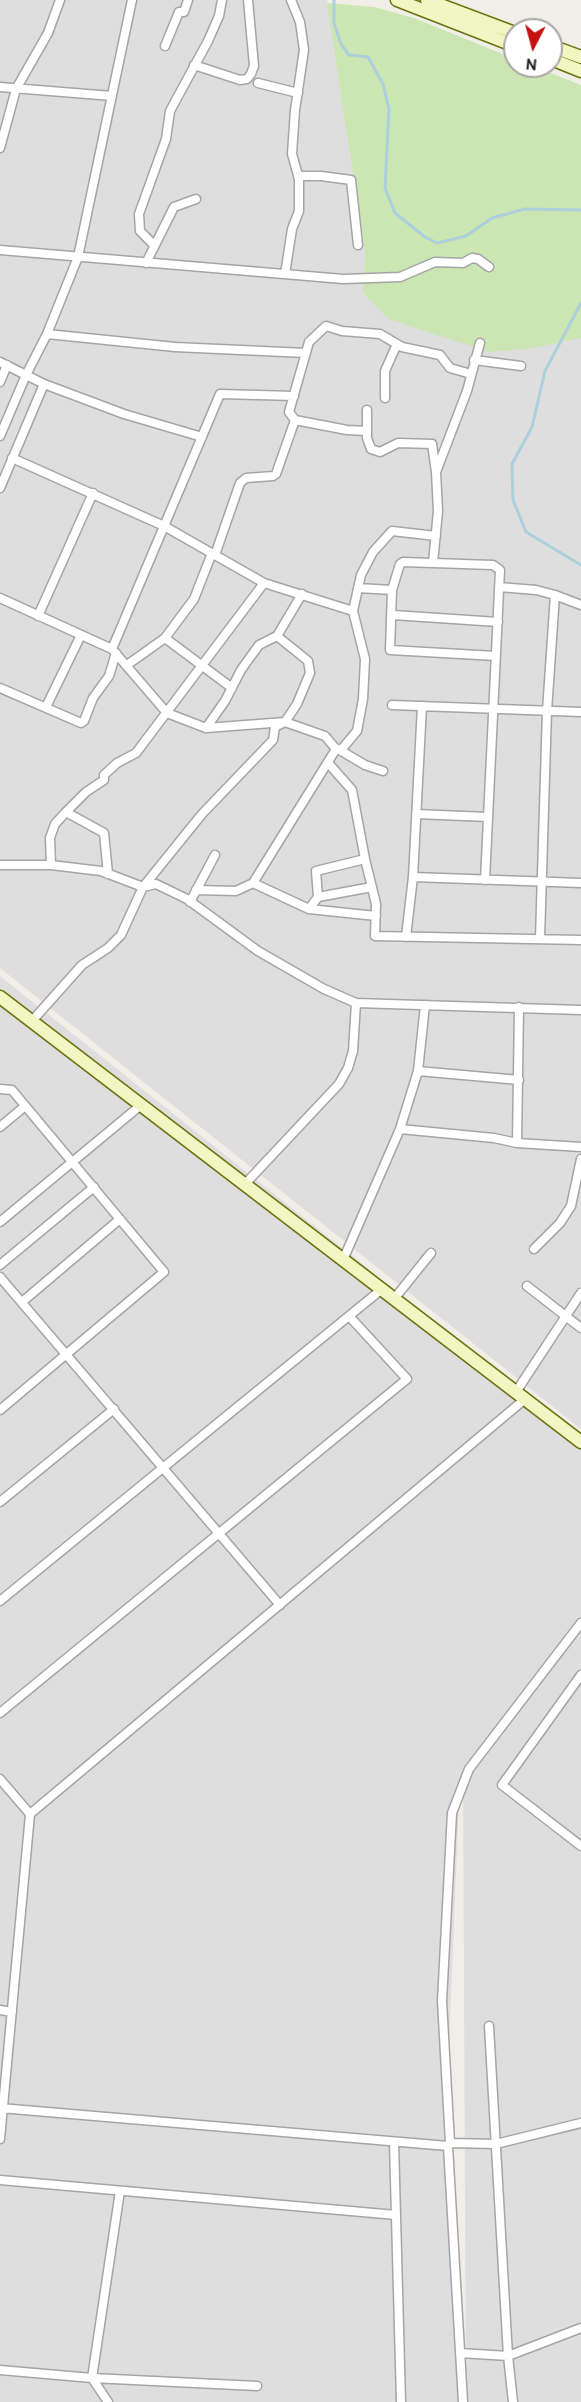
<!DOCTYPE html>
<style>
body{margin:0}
#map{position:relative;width:581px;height:2402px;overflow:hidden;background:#f1eee8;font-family:Cabin,sans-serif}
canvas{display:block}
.north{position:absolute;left:503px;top:18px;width:60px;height:60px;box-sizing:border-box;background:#fff;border:2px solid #a6a6a6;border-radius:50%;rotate:186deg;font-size:16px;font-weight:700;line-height:24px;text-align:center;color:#212121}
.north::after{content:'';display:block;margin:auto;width:21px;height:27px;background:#c3120f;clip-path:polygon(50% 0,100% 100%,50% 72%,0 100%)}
</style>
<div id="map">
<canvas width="581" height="2402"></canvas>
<div class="north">N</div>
</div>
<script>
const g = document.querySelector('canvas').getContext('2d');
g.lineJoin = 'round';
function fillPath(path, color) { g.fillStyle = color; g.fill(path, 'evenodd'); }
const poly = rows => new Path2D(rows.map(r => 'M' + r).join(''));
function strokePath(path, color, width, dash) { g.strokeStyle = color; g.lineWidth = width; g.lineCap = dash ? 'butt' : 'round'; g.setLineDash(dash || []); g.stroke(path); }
const residential = poly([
 [0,0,327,0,365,253,364,278,581,297,581,1429,0,968],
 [0,976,581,1438,581,2402,466,2402,463,1773,460,1777,445,2140,464,2402,0,2402]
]);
const grass = poly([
 [327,3,374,7,414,18,515,59,515,66,533,66,581,85,581,338,532,348,490,352,388,319,363,292,365,253]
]);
const stream = poly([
 [334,0,334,23,341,44,349,55,368,57,383,84,389,109,385,188,395,213,425,237,437,243,466,236,492,218,525,209,581,210],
 [581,303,545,371,532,427,512,464,513,500,526,532,581,565]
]);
const street = poly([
 [165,46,179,12,184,12,188,0],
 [194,65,240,80,247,79,251,74,254,66,248,0],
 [258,83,298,93],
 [0,87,112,96],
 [0,148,16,89,48,33,60,0],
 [298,176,321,176,351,180,358,245],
 [153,244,140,231,139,214,166,139,170,111,208,41,219,16,222,0],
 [0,250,343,279,400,277,435,262,463,263,472,258,478,259,489,267],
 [146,263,174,207,196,199],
 [285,274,292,229,299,211,299,179,292,154,295,110,304,50,300,22,291,0],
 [47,334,175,347,306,353],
 [474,360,521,366],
 [0,362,44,384,124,414,202,437],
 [0,382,7,365],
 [385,398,385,371,397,344],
 [367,410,367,438,371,449,380,452,398,443,432,444,436,472],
 [367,431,347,430,295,420,289,412,309,342,326,326,342,331,380,334,402,347,440,355,450,368,471,374],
 [0,436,26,375,47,334,78,257,132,0],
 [12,458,164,526,264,583],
 [0,488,44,384],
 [215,555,240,483,246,478,273,476,276,474,295,420],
 [433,563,438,511,436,472,467,391,480,343],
 [499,587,536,590,555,595,547,711,540,938],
 [358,588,392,590],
 [555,595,581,605],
 [0,598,112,649,167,713,206,728,285,722,325,736,336,749,253,883,236,891,196,890],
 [393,615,498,622],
 [38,616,93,493],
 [165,638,232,688],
 [112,649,220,394,294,396],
 [127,665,165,638,194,599,212,553],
 [0,688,81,723,84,721,93,698,109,676,116,653],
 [392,705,581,712],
 [46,707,81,635],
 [206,728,225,701,241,670,259,645,277,636,302,594],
 [338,749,365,765,383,771],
 [341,750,357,731,363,699,365,659,353,611,361,575,373,552,392,531,436,536],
 [329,764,352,790,365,859,376,904,375,936,581,940],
 [66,812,86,792,104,780,104,775,117,763,136,753,264,583,353,611],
 [416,814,488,817],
 [0,865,51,865,101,871,143,887,156,884,187,899,258,951,324,989,356,1003,581,1010],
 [51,865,50,838,55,824,66,812,104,833,108,874],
 [413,877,581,883],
 [485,880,500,570,493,565,403,562,400,564,392,590,390,650,496,656],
 [253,883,309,909,376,916],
 [318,897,372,887],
 [190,902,215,855],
 [309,909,318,897,316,871,365,859],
 [406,937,413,877,422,706],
 [32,1021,82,965,108,948,121,935,143,887,202,814,273,740,275,727,285,722,297,704,310,673,308,661,277,636],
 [418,1071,519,1080],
 [0,1089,12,1090,164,1272,0,1410],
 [0,1127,24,1107],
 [400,1129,494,1138,517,1143,581,1147],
 [517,1143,519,1007],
 [245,1184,339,1084,348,1068,353,1051,356,1003],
 [0,1222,141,1105],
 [534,1249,560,1223,571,1206,581,1159],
 [343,1260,400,1129,418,1071,425,1005],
 [0,1265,94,1187],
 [0,1277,280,1605],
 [527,1286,581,1328],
 [394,1299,431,1253],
 [22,1302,120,1219],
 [516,1392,581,1293],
 [0,1502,114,1409],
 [0,1601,382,1289],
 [581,1675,502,1785,581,1846],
 [0,1713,407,1379,349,1316],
 [0,1779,30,1814,0,2139],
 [30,1814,525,1399],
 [0,2010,12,2012],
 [489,2026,508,2356,513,2402],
 [0,2108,448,2146,450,2143,442,2001,452,1813,469,1769,581,1623],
 [394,2142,401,2402],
 [450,2143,496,2144,581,2123],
 [448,2146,463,2402],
 [0,2180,396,2215],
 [460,2353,508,2356,581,2328],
 [0,2370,92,2378,257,2386],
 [108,2402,92,2378,120,2191]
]);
const secondary = poly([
 [397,0,515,46],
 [427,0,515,33],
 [551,46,581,57],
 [551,59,581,71],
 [0,997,581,1442]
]);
fillPath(residential, '#dfdede');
fillPath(grass, '#cbe6b3');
strokePath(stream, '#accfdb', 3);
strokePath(street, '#a5a5a5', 11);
strokePath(secondary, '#66730d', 15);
strokePath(street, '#fff', 8);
strokePath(secondary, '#f2f6c2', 12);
</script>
